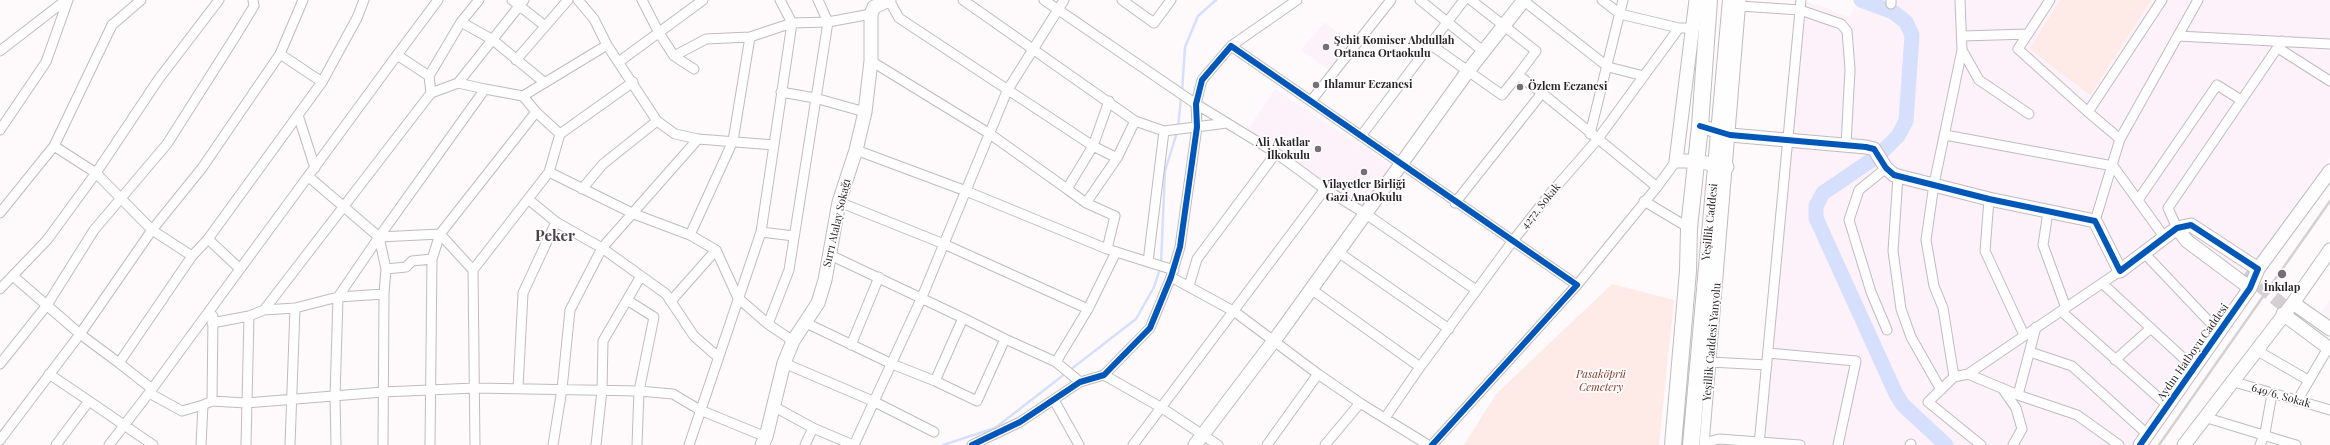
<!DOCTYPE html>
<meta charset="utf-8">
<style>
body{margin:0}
canvas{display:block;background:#fefafc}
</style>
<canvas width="2330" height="445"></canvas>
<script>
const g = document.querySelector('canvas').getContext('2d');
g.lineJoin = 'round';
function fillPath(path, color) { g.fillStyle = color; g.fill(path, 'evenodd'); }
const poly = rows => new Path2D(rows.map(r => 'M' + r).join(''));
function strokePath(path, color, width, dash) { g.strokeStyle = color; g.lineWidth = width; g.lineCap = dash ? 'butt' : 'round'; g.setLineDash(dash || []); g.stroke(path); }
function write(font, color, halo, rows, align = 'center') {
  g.font = font + ' "Playfair Display",serif'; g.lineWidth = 3.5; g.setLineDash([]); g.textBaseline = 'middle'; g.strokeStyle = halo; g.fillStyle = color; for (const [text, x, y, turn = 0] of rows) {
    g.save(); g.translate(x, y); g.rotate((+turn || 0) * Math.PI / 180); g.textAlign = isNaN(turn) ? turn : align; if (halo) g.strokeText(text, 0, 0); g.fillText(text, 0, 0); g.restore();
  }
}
const built = poly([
 [1859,0,2330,0,2330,158,2282,221,2222,324,2135,445,1756,445,1764,354,1774,342,1791,144,1807,1,1849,17],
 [1325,22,1350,43,1329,70,1301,50],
 [1275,89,1391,166,1364,210,1246,132],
 [2330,300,2330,321,2320,314]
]);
const green = poly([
 [2060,0,2151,0,2090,95,2030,49],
 [1612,284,1674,300,1659,445,1464,445,1496,394]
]);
const stream = poly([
 [1182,92,1185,47,1198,16,1216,0],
 [1161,264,1165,171,1178,129,1181,97],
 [943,445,995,428,1136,319,1154,287,1160,269]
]);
const river = poly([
 [1861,0,1893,12,1906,22,1912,35,1906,121,1898,136,1879,155,1823,193,1816,206,1816,218,1896,394,1903,405,1946,445]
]);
const secondaryTunnel = poly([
 [2245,273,2297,317]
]);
const street = poly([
 [512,0,545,26],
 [578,0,594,19,607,45,657,121,675,134,698,139,774,145,792,23,780,0],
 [642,0,659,33,674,56,694,69],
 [889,0,899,18,1093,146,1067,189,1086,203,1115,216,1107,249],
 [963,0,1135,121,1164,131],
 [1044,0,1196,104,1276,153,1325,189],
 [1122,0,1154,23,1171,0],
 [1420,0,1483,51],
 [1602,0,1620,14,1679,28],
 [1891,0,1891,4],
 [2050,0,2018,49,2088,112,2162,0],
 [1524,1,1608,67,1644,76],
 [1740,6,1800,10,1841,24,1847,31,1850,69,1846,145],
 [461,22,493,40,545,83],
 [1963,36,2028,34],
 [2178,36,2330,44],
 [1431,45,1502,95,1518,75],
 [1231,46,1297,0],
 [2278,48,2330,81],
 [1962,50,1979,80,2029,114],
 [0,51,66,0],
 [280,54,322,82],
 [674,56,706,39,750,37],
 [516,60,568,0],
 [620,61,703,0],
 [871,61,990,134,1067,189],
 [429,76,397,55,438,0],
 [458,83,485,89],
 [781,92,815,98,865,112],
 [431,93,429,76,461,22,479,0],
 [1542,93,1657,187,1577,285],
 [523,96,607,45],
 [1109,101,1093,146,1117,158],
 [1311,101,1391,0],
 [2088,112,2120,139],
 [298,115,315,168],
 [0,130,46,62,68,0],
 [560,134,633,82],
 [1590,134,1623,0],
 [1945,135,2113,166,2165,238],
 [1361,136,1464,0],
 [54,146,96,173,158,80,219,0],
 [856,150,966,191,1107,249,1148,262,1164,131,1227,123],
 [1886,168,1859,190,1849,220,1871,292,1887,330],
 [549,172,634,214,690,235,716,250,738,298,768,324,793,341],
 [1898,176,1893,251,1901,309,1911,337,1941,390],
 [309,177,379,237],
 [1657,187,1676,161],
 [582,189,603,164,657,121],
 [528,199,556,222,602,248,666,294,694,336,718,357],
 [1989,199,1985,251,2024,335],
 [2138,200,2217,85,2241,100],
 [1644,201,1689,228],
 [839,202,944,244,1088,309,1056,362],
 [1086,203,1117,158,1135,121],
 [1455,203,1542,93,1518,75,1536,51,1471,0],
 [2048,212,2043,245,2066,308],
 [0,213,54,146,112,25,141,0],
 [2095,221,2120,139,2198,0],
 [2177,228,2168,208,2282,41],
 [761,232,794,236],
 [690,235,733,141,750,37,792,23,828,22,871,14],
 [208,239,240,269],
 [1338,252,1449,329],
 [828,254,963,318],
 [2145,254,2220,333],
 [192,256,208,239,322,82,357,18,364,0],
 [1148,262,1174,270],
 [386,269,406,267,412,261,432,259],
 [13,276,80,334,119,363],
 [1171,277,1235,312,1318,374],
 [2103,284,2194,368],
 [1189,286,1197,259,1276,153],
 [0,289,47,240,96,173,152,230,192,256,119,363,152,389,109,445],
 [1311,289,1420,367],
 [627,300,654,317,639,391,637,445],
 [671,301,716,250],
 [295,308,338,297,379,237,485,89,523,96,536,112,560,134,549,172,473,270,475,445],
 [1088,309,1116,252],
 [264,310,295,308,290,445],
 [2061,311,2168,406],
 [212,323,249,316,264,310,431,93,458,83,524,0],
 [806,323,892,364,935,381,977,401,1005,339,1056,362,1080,382],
 [768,324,789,270,828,22,818,0],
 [851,345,879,277],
 [2256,350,2308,380],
 [2030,352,2072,366,2147,434],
 [1768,353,1856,361,1838,445],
 [2115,360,2151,328],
 [1710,362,1767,365],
 [784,363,875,402,934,432],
 [0,364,47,305,94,230,167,144,235,37,254,6,253,0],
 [49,374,89,401],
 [1968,374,2018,395,2077,415,2119,445],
 [1104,375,1162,408,1218,445],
 [1954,377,1943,308,1934,286,1926,240,1934,184,1962,50,1960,0],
 [935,381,963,318,1005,339],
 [2231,381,2330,410],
 [518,388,523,293,556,222],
 [2002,388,2016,408,2022,429,2013,445],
 [152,389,397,55],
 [149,393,182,411,203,405,201,445],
 [2018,395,2036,327],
 [1054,400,1079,445],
 [212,401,246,403,383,392,475,388,639,391,673,394,700,410,766,437],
 [2297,401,2328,348],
 [203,405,212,401,213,316],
 [773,406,813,428],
 [2204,417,2296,445],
 [1385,418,1420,367,1512,242,1549,195,1597,140,1679,28,1693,28],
 [0,440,80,334,152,230,202,168,280,54,303,0],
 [1704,443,1719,439,1800,445],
 [56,445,89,401,153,445],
 [246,445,249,316],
 [336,445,335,397,338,297,384,294],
 [383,445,384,294,386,269,379,237,440,234,536,112],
 [430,445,432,259,440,234,473,270],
 [553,445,562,389,570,310,602,248,698,139],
 [596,445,602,390,603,341,641,276],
 [689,445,761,232,774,145],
 [805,445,813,428,853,445],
 [854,445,922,297,1007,91,1064,0],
 [972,445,1020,422,1080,382,1104,375,1150,328,1171,277,1180,247,1197,127,1196,104,1202,80,1231,46,1577,285,1432,445],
 [1133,445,1325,189,1366,214,1476,290],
 [1267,445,1318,374,1360,403],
 [1325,445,1360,403,1428,445],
 [1704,445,1741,0],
 [1759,445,1801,0],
 [1910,445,1911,444],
 [1981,445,1928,402,1954,377,1968,374,2120,271],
 [2260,445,2265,433,2272,394]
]);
const secondary = poly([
 [1696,0,1676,161,1696,161,1727,167],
 [1700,126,1730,135,1866,147,1874,149,1886,168,1894,175,1989,199,2095,221,2120,271,2177,228,2191,225,2258,269],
 [2177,228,2187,241,2250,288],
 [2293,303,2330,329],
 [2283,314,2330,349],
 [762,445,766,437,784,363,793,341,818,303,825,280,839,202,856,150,865,112,871,61,871,14,874,7,889,0],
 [1195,445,1279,334,1468,71,1524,0],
 [2140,445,2250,288,2258,269,2330,171],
 [2184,445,2293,303,2330,250]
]);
const highway = poly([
 [1673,445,1688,271,1689,228,1700,126,1709,0],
 [1691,445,1731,0]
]);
const rail = poly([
 [2159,445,2330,201]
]);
const cycleway = poly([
 [1700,126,1730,135,1866,147,1874,149,1886,168,1894,175,1989,199,2095,221,2120,271,2177,228,2191,225,2258,269,2250,288,2140,445],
 [972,445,1020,422,1080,382,1104,375,1150,328,1171,277,1180,247,1197,127,1196,104,1202,80,1231,46,1577,285,1432,445]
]);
const markers = [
 [1326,47,4,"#747073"],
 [1316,85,4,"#747073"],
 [1520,87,4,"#747073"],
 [1318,149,4,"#747073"],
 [1364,172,4,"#747073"],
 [2282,274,5,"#747073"]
];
const poiNames = [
 ["Şehit Komiser Abdullah",1334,41],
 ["Ortanca Ortaokulu",1334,54],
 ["Ihlamur Eczanesi",1324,85],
 ["Özlem Eczanesi",1528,87],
 ["Ali Akatlar",1310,143,"right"],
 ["İlkokulu",1310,156,"right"],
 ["Vilayetler Birliği",1364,185,"center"],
 ["Gazi AnaOkulu",1364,198,"center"],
 ["İnkılap",2282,288,"center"]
];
const streetNames = [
 ["4272. Sokak",1541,206,-51],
 ["Yeşillik Caddesi",1710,222,-84],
 ["Sırrı Atalay Sokağı",837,223,-77],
 ["Yeşillik Caddesi Yanyolu",1712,342,-85],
 ["Aydın Hatboyu Caddesi",2193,352,-55],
 ["649/6. Sokak",2281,396,16]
];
const parkNames = [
 ["Pasaköprü",1601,375],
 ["Cemetery",1601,388]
];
const districtNames = [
 ["Peker",555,236]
];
fillPath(built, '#fdf1fa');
fillPath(green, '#feebe7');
strokePath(stream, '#d6dffc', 2.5);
strokePath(river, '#d6dffc', 15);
strokePath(secondaryTunnel, '#d4cfd2', 13, [13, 6]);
strokePath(street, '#c0bcbe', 11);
strokePath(secondary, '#c0bcbe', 15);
strokePath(highway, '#c0bcbe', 18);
strokePath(street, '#fffeff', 9);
strokePath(secondary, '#fffeff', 13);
strokePath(highway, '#fffeff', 16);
strokePath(rail, '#d3d2d2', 2.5);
strokePath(cycleway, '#0057b8', 6);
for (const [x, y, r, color] of markers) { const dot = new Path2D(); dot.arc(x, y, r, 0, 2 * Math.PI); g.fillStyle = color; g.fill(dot); strokePath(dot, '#fff', 1.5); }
write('bold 11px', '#2a2529', '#fff', poiNames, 'left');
write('11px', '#2a2529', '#fff', streetNames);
write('italic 11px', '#7e3925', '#fff', parkNames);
write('bold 15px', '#4b4149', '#fff', districtNames);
</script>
